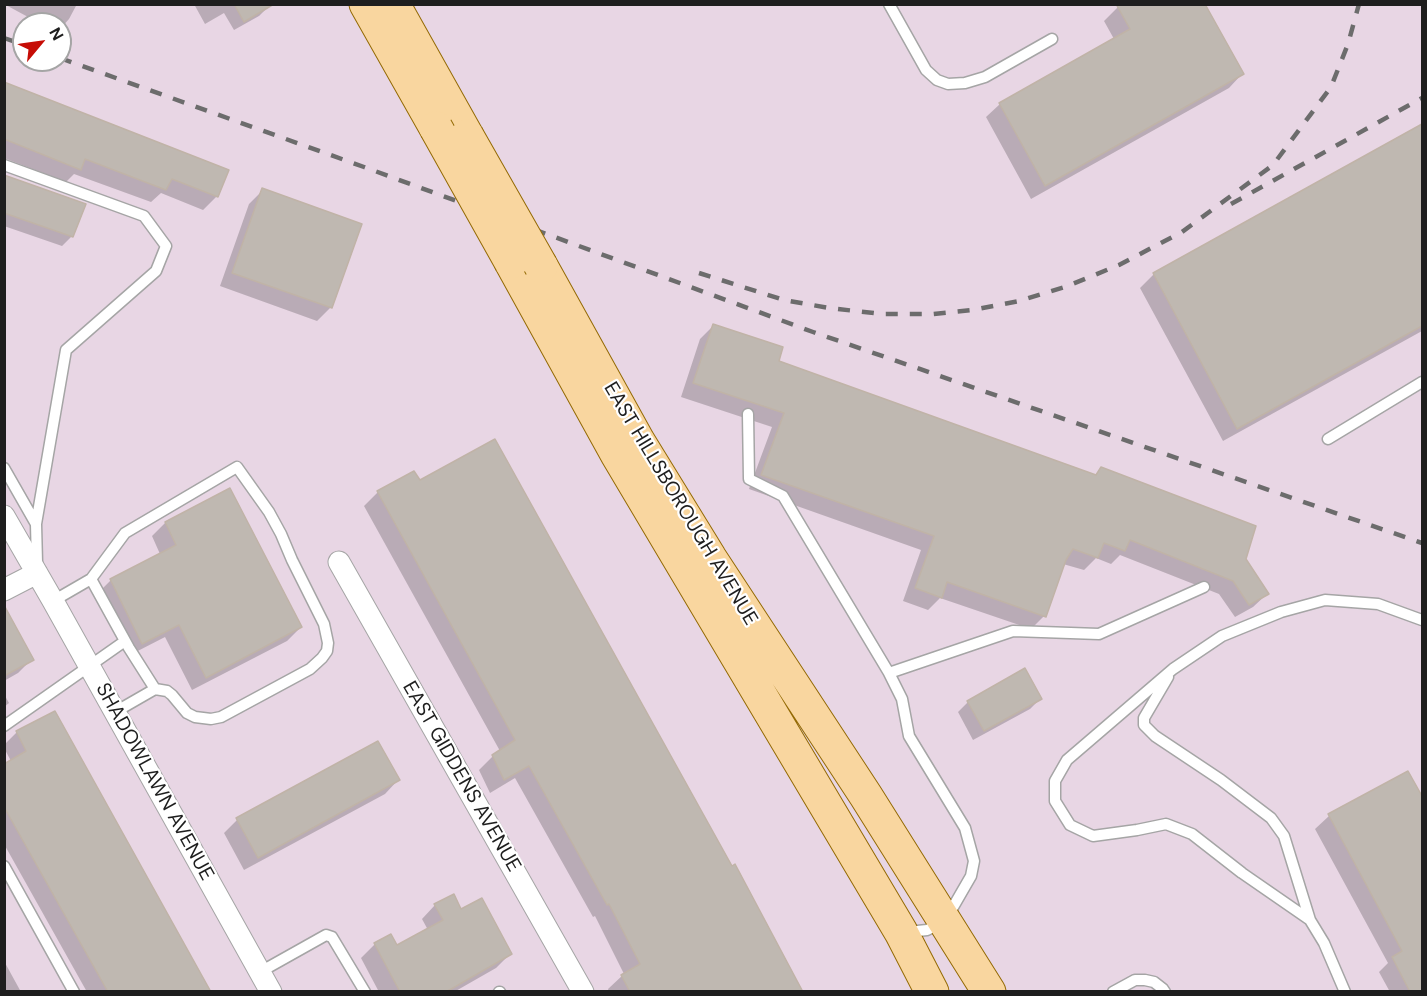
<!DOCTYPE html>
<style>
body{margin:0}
#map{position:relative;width:1427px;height:996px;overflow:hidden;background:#efece4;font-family:"DM Sans",sans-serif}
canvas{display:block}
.frame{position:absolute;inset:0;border:6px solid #1e1e1e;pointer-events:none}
.north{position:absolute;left:12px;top:12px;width:60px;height:60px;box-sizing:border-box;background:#fff;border:2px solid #a5a5a5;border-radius:50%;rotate:61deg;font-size:16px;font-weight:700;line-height:24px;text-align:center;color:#1e1e1e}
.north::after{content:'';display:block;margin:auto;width:21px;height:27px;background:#c60d06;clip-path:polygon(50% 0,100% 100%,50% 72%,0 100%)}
</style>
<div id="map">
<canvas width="1427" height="996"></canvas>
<div class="frame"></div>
<div class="north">N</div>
</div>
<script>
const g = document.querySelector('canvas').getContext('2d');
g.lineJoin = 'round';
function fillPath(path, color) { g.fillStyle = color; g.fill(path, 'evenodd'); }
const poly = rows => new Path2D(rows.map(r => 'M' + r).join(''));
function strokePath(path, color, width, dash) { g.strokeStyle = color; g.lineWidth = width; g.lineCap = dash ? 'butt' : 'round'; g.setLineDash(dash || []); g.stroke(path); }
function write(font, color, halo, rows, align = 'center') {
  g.font = font + ' "DM Sans",sans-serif'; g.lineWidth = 4.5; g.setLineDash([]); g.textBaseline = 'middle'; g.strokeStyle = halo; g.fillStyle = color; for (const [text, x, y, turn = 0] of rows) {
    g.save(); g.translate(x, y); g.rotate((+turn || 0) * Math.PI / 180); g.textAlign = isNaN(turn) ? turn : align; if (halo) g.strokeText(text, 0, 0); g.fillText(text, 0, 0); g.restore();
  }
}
const industrial = poly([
 [5,5,1422,5,1422,991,5,992],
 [24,24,60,24,60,60,24,60]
]);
const shadow = poly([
 [4,4,77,4,69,19,60,29,60,24,41,24],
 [194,4,267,4,268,7,259,16,234,30,224,13,205,24],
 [1118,7,1242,74,1229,88,1031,199,986,117,1000,104,1114,39,1104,21],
 [4,83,217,196,203,210,161,193,151,202,74,174,66,182,4,158],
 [1422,125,1422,331,1223,441,1140,288,1154,274],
 [4,176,72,236,62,246,4,226],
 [263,190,331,307,317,321,220,286,249,204],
 [713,326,777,362,1094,476,1101,469,1245,559,1267,594,1253,607,1235,617,1219,594,1120,555,1111,564,1096,558,1084,570,1063,564,1044,616,1031,629,940,598,928,610,903,601,921,550,749,489,772,427,681,397,700,339],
 [378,492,802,992,609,992,608,989,624,974,595,916,593,917,515,778,490,793,479,770,493,756,500,751,364,506],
 [165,523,301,627,287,641,192,690,165,637,128,656,97,594,111,580,160,554,152,536],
 [4,608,32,659,18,673,4,681],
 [4,694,9,703,4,707],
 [1040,699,1030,709,973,740,958,712,968,702],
 [17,732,209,992,87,992,4,844,4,765,11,761,4,748,4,745],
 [1408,773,1422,799,1422,992,1390,992,1379,972,1388,963,1315,829,1329,816],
 [398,780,385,794,244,870,224,833,237,820],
 [435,905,461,911,510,954,496,968,454,992,379,992,361,958,375,944,397,947,428,930,422,919],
 [4,961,21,992,4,992]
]);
const building = poly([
 [234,4,274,4,244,22,234,4],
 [1116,4,1205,4,1244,74,1045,186,999,103,1130,29,1116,4],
 [4,82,229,170,218,197,172,179,166,190,85,159,81,170,4,139,4,82],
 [1422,124,1422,326,1237,429,1153,273,1422,124],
 [4,175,86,204,73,237,4,213,4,175],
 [262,188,362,224,332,308,232,273,262,188],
 [713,324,783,347,779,361,1096,475,1101,467,1256,526,1246,559,1269,594,1249,605,1233,581,1130,540,1125,551,1104,543,1098,558,1073,549,1066,560,1046,617,947,582,942,598,915,588,934,536,761,475,784,413,693,383,713,324],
 [495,439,732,866,735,864,803,992,630,992,621,975,640,964,609,904,607,905,529,766,504,780,492,755,515,740,377,491,414,471,420,480,495,439],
 [230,488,302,627,206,678,179,625,142,644,110,579,176,545,165,522,230,488],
 [4,605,34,660,4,676,4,605],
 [1025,668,1042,699,984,731,967,701,1025,668],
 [55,711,211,992,108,992,4,807,4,764,26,751,16,731,55,711],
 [378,741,400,780,258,858,236,818,378,741],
 [1408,771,1422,796,1422,992,1410,992,1392,957,1402,951,1328,814,1408,771],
 [454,894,461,909,482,898,512,954,446,992,400,992,374,943,391,934,397,945,443,920,434,904,454,894]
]);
const service = poly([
 [889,4,926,70,937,80,948,84,965,83,985,77,1052,39],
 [4,165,144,216,166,246,156,271,66,350,36,524,37,563],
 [748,414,749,479,783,496,889,673,902,699,909,736,965,828,974,861,971,876,945,921,927,930,908,932],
 [1328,439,1422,382],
 [4,468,36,524],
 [91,579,125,533,237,467,269,512,281,534,292,560,324,624,328,643,327,651,322,658,310,669,221,717,211,719,195,717,187,713,172,695,167,691,155,689],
 [53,601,91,579,129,648,155,689,115,712],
 [889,673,1013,631,1099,634,1204,587],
 [1168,677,1144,718,1144,725,1155,736,1221,780,1271,818,1284,836,1310,920,1324,943,1345,992],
 [4,726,125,641],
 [4,866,74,992],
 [1310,920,1242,873,1192,834,1166,824,1137,830,1093,836,1070,825,1055,801,1055,781,1067,760,1173,669,1222,636,1281,612,1325,600,1378,604,1422,620],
 [260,972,326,935,332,937,365,992],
 [499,992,500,992],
 [1113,992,1135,980,1145,980,1154,982,1163,989,1165,992]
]);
const minor = poly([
 [4,516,53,601,271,992],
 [339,562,583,992],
 [4,590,37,573]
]);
const primary = poly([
 [366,4,436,128],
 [393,4,467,136],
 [511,262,617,454,901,932,932,992],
 [541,266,638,441,710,558,866,796,989,992]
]);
const rail = poly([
 [4,38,24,45],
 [60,58,364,167,813,332,1422,543],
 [1231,204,1422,98],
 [699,273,784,300,829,308,882,314,933,314,972,310,1019,301,1065,287,1119,265,1182,232,1273,165,1331,87,1348,44,1359,4]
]);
const primaryBridge = poly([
 [436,128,511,262],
 [467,136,541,266]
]);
const streetNames = [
 ["EAST HILLSBOROUGH AVENUE",680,504,59],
 ["EAST GIDDENS AVENUE",461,777,60],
 ["SHADOWLAWN AVENUE",154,782,61]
];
fillPath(industrial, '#e8d6e4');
fillPath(shadow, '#0003');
fillPath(building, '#bfb8b1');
strokePath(building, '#c0b3a7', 1.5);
strokePath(service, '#a5a5a5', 13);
strokePath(minor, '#a5a5a5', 23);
strokePath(primary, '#946a04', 35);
strokePath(service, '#fff', 10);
strokePath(minor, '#fff', 21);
strokePath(primary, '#f9d69f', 33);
strokePath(rail, '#6c6c6c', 4.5, [12, 12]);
strokePath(primaryBridge, '#946a04', 35, []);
strokePath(primaryBridge, '#f9d69f', 33);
write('20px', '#1e1e1e', '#fff', streetNames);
</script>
